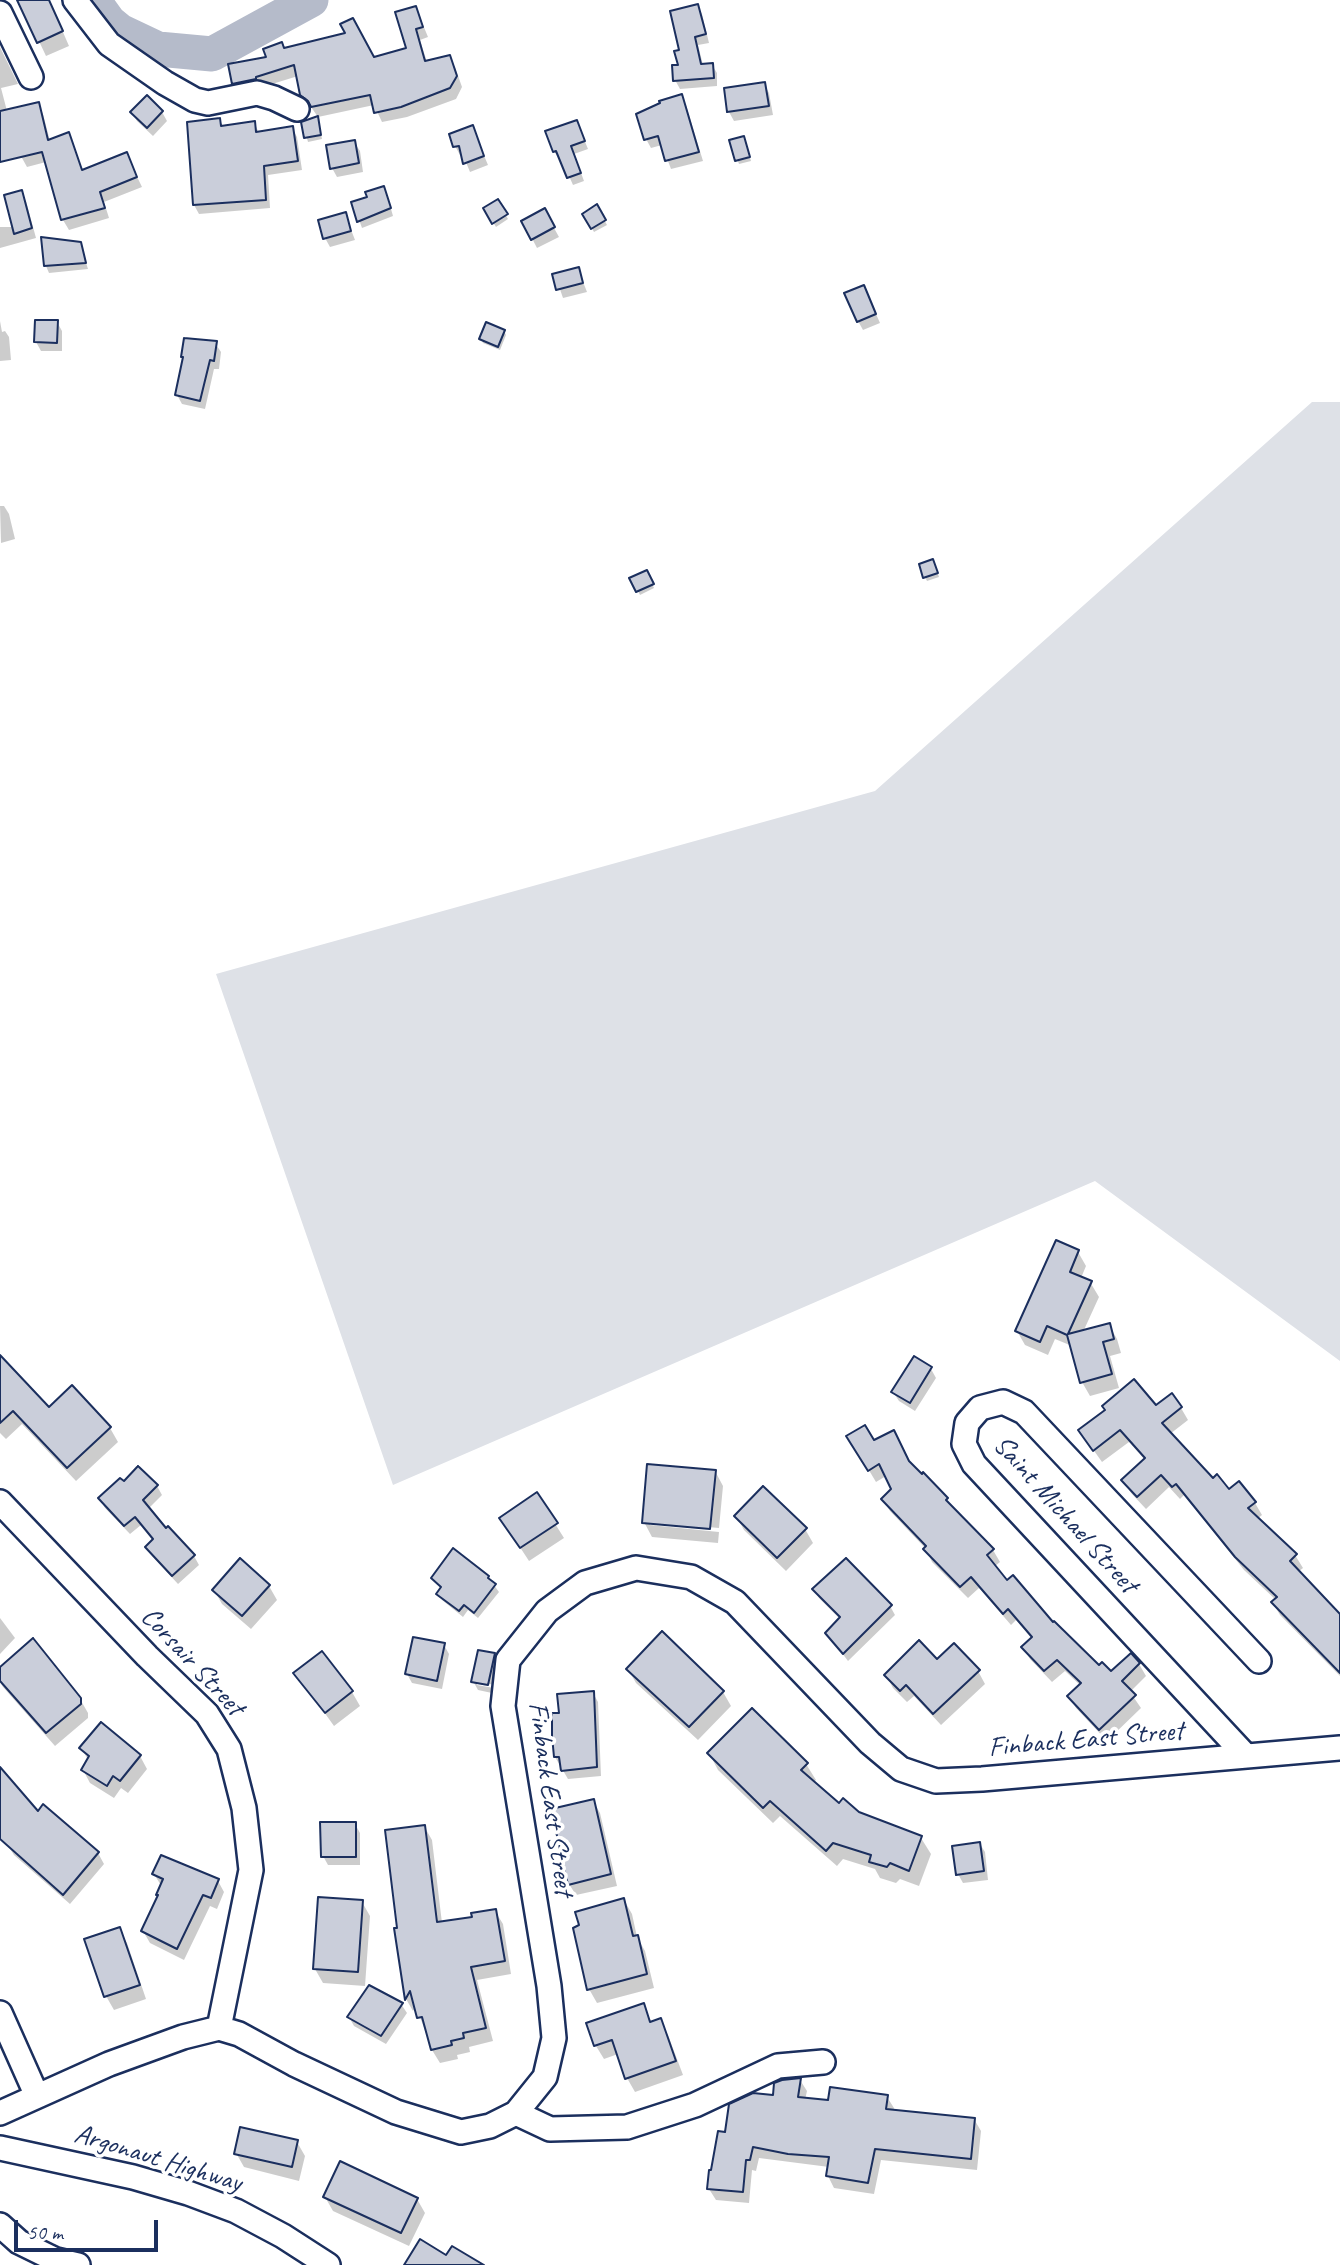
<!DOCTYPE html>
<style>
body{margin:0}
#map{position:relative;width:1340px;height:2265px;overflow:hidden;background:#fff;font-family:Caveat,sans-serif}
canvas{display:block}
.scale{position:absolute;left:14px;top:2220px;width:144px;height:32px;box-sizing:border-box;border:4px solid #1b2f5e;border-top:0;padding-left:9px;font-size:21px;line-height:24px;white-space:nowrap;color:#1b2f5e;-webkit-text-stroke:5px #fff;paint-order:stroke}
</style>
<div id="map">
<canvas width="1340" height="2265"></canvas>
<div class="scale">50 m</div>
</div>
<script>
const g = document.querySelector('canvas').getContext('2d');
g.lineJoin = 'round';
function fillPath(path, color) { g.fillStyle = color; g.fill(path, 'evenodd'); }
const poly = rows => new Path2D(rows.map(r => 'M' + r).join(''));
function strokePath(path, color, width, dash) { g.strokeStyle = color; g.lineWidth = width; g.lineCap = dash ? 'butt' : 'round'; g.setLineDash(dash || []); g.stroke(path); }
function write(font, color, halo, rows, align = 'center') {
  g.font = font + ' Caveat,sans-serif'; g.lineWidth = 7; g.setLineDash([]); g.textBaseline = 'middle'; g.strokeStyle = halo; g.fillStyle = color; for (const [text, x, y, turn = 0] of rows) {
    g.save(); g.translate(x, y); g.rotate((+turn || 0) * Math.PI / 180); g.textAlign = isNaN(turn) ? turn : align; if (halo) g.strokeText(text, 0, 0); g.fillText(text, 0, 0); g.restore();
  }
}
const green = poly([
 [1312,402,1340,402,1340,1361,1095,1181,393,1485,216,974,875,791]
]);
const shadow = poly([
 [23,0,49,0,69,46,46,56,20,1],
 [698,6,702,14,709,43,698,45,703,65,712,65,717,73,717,86,680,89,675,80,681,51],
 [416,8,428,37,420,40,427,62,449,57,455,67,462,87,456,99,407,117,382,122,374,105,318,117,302,94,298,76,240,94,234,83,284,49,374,59,408,49],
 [0,47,18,84,1,88,7,111,38,104,43,114,50,141,68,134,83,172,126,154,142,187,104,202,109,218,69,230,63,220,46,162,27,167,22,158,0,156],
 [764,84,769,93,773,115,734,121,729,112],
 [681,97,686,105,703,161,671,169,662,145,651,148,646,139],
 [132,112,162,112,167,121,153,136,137,121],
 [219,120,224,127,254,122,259,133,292,128,297,137,302,170,268,175,270,208,199,214,194,205],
 [319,122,322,139,308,142,303,123],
 [577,122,588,149,574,154,584,181,573,185,561,158,559,159,554,151],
 [472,127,488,165,470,172,463,155,460,155,455,146],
 [731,141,745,141,751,161,739,164],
 [354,142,360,151,363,172,337,177,332,168],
 [21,192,26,201,36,238,0,248,0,256,0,227,14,227],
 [387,195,393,216,362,228,353,203],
 [498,202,508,219,496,227,485,209],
 [597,207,607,225,594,232,584,214],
 [544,210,559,237,537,248,523,221],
 [345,214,355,240,330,247,325,238],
 [80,244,88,269,49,273,46,266],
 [578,269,587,292,563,298,555,275],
 [868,296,880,323,863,330,858,321],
 [0,321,2,332,5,331,9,337,11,360,0,361],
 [57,322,62,331,62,351,41,351,36,342],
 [504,331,506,335,500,350,483,343,481,339],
 [215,343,221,352,219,369,214,369,205,409,182,404,177,395,184,359],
 [0,506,4,506,9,514,15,539,1,543],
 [935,565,939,577,927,581,925,577],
 [646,572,654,588,640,595,632,579],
 [1078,1252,1086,1266,1081,1278,1090,1282,1099,1297,1083,1332,1109,1325,1117,1339,1121,1353,1110,1356,1119,1388,1090,1396,1082,1382,1072,1346,1055,1339,1048,1355,1025,1345,1017,1331],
 [0,1357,49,1409,110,1428,118,1442,76,1481,22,1424,6,1439,0,1433],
 [915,1358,931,1369,936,1378,915,1411,899,1401,893,1392],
 [1156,1408,1181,1408,1188,1420,1170,1434,1213,1480,1228,1491,1255,1503,1262,1515,1257,1519,1295,1555,1303,1568,1298,1572,1340,1617,1340,1676,1280,1615,1273,1603,1276,1600,1244,1570,1184,1495,1180,1499,1169,1487,1146,1509,1131,1493,1123,1480,1145,1460,1129,1442,1102,1462,1080,1431],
 [849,1437,874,1442,910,1464,947,1499,951,1508,993,1550,1000,1562,994,1567,1007,1582,1099,1667,1111,1674,1139,1664,1146,1676,1130,1692,1141,1708,1107,1741,1076,1708,1069,1696,1080,1685,1065,1671,1052,1682,1030,1659,1023,1647,1032,1639,1016,1620,1011,1625,979,1588,968,1598,932,1562,926,1549,890,1511,883,1499,893,1490,886,1476,876,1482],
 [715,1471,723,1486,719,1528,650,1522,650,1525,719,1532,718,1543,652,1537,644,1522],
 [124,1484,157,1486,162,1495,148,1509,165,1530,167,1528,194,1556,199,1565,178,1584,152,1556,147,1547,154,1541,141,1525,130,1534,105,1508,100,1499],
 [537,1495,564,1538,529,1561,510,1532],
 [736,1516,805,1529,813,1543,786,1571,744,1530],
 [240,1561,269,1586,277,1600,251,1629,222,1604,214,1590],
 [488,1577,499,1592,478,1618,468,1610,463,1617,442,1600,439,1594,442,1589,433,1578],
 [814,1589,890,1606,895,1615,848,1661,827,1633,840,1619,819,1598],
 [0,1618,15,1638,0,1654],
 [444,1645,449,1654,442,1689,412,1683,407,1674],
 [494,1655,499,1664,494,1685,477,1681,477,1685,494,1688,492,1693,478,1690,473,1681],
 [937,1662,978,1671,985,1684,941,1725,914,1696,907,1702,893,1688,886,1675],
 [0,1669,80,1699,88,1713,88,1718,55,1746,3,1687,0,1682],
 [628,1669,723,1692,731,1706,698,1740,636,1683],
 [296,1673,352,1692,360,1706,334,1726],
 [593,1693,598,1702,601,1776,568,1779,555,1757,561,1714],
 [81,1748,140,1756,147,1769,128,1793,121,1788,114,1798,90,1783,83,1770,89,1761],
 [709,1753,806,1764,816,1780,813,1783,839,1806,921,1838,931,1854,919,1886,900,1879,896,1883,880,1878,875,1869,843,1859,837,1866,780,1816,773,1823,718,1770],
 [0,1770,38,1813,98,1853,104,1864,70,1904,14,1855,0,1833],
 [593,1801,600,1813,617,1886,576,1895,569,1884],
 [355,1824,360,1833,360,1865,328,1865,323,1856],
 [424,1826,432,1840,442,1923,474,1918,495,1911,503,1924,511,1974,477,1980,493,2041,469,2047,470,2052,457,2055,458,2059,440,2063,432,2050,416,2006,413,2011,406,1999,396,1930,399,1929],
 [980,1844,985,1852,988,1880,963,1883,958,1874],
 [154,1874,218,1881,224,1892,217,1909,210,1906,184,1960,150,1943,143,1931,162,1887],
 [624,1900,632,1914,637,1937,645,1951,654,1988,597,2003,589,1989],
 [362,1902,370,1916,365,1986,323,1983,315,1969],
 [119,1929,127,1943,146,1999,114,2010,106,1996],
 [401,2004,407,2013,386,2044,354,2026,349,2017],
 [643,2005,652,2023,660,2021,668,2035,683,2075,635,2092,627,2078,618,2054,604,2059,596,2046,589,2024],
 [800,2080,807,2091,805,2100,830,2102,887,2097,894,2108,893,2112,974,2119,981,2131,977,2170,881,2160,874,2194,834,2188,828,2176,829,2167,759,2158,756,2171,752,2170,749,2203,716,2200,709,2189,727,2134,774,2097],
 [297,2142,305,2156,299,2181,244,2167,236,2153],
 [325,2197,417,2199,425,2213,409,2246,333,2211]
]);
const river = poly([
 [93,0,109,22,120,31,158,49,212,54,311,0]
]);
const building = poly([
 [17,0,49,0,63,31,37,43,17,0],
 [698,4,706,34,695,37,701,64,713,63,714,78,673,81,672,65,678,65,674,51,679,50,670,11,698,4],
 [416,6,423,27,416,29,425,61,450,55,457,76,450,88,401,107,374,113,370,95,311,107,308,101,300,95,294,65,256,77,256,79,232,84,228,64,266,57,263,49,282,42,284,48,345,33,340,24,353,18,374,57,406,48,395,12,416,6],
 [765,82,769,106,727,112,724,88,765,82],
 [682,94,699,152,665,161,658,136,644,140,636,114,660,103,659,101,682,94],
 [147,95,163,111,147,128,130,112,147,95],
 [39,102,48,140,69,132,82,170,127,152,137,177,100,192,105,208,61,220,42,152,0,162,0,111,39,102],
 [318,116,321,135,304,138,301,122,318,116],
 [220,118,221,126,255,121,256,132,293,126,298,161,264,166,266,200,193,205,187,122,220,118],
 [577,120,585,141,571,146,581,173,567,178,556,151,553,152,545,131,577,120],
 [473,125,484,156,463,164,459,146,453,147,449,134,473,125],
 [744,136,750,157,735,161,729,140,744,136],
 [355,140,359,163,330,169,326,145,355,140],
 [384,186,391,208,357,222,351,202,367,197,365,192,384,186],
 [22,190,32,228,14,234,4,195,22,190],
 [498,199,508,214,492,224,483,208,498,199],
 [597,204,606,220,591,229,582,214,597,204],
 [545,208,555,227,531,240,521,221,545,208],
 [346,212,351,231,323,239,318,220,346,212],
 [41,237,81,242,86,263,44,266,41,237],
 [579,267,583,283,556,290,552,274,579,267],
 [864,285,876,314,857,322,844,293,864,285],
 [35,320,58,320,57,343,34,342,35,320],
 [486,322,505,330,498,347,479,339,486,322],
 [184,338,217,341,214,361,210,360,200,401,175,395,183,357,181,357,184,338],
 [933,559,938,573,923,578,919,564,933,559],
 [647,570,654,584,636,592,629,578,647,570],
 [1056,1240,1079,1250,1070,1272,1092,1281,1068,1334,1110,1323,1114,1339,1103,1342,1112,1374,1080,1383,1067,1335,1047,1326,1040,1342,1015,1331,1056,1240],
 [0,1355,49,1407,72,1385,111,1427,67,1468,13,1411,0,1423,0,1355],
 [914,1356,932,1367,910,1403,891,1392,914,1356],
 [1134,1379,1156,1405,1172,1393,1182,1407,1162,1423,1213,1478,1217,1474,1229,1489,1239,1481,1256,1502,1248,1508,1297,1554,1290,1561,1340,1614,1340,1673,1271,1602,1277,1597,1235,1557,1176,1484,1172,1487,1161,1475,1137,1497,1121,1480,1145,1458,1120,1430,1093,1451,1078,1430,1105,1410,1102,1406,1134,1379],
 [865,1425,874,1440,894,1430,909,1461,922,1474,923,1472,948,1498,946,1500,994,1549,987,1555,1007,1580,1013,1575,1053,1622,1054,1621,1099,1665,1102,1662,1111,1671,1131,1653,1140,1663,1122,1681,1136,1695,1099,1730,1067,1696,1081,1683,1057,1660,1044,1671,1021,1647,1032,1637,1008,1609,1003,1614,971,1577,960,1587,923,1549,926,1546,881,1499,891,1489,879,1464,868,1471,846,1436,865,1425],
 [647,1464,716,1470,710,1529,642,1523,647,1464],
 [138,1466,158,1485,143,1500,166,1528,168,1526,195,1555,172,1576,145,1547,153,1539,135,1517,124,1526,98,1498,120,1478,124,1481,138,1466],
 [763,1486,807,1528,777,1558,734,1516,763,1486],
 [537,1492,558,1523,520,1548,499,1518,537,1492],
 [453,1548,489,1576,488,1578,496,1584,474,1613,464,1605,459,1611,436,1594,441,1587,431,1578,453,1548],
 [240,1558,270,1585,242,1616,212,1590,240,1558],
 [846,1558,892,1605,843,1654,825,1633,840,1617,812,1589,846,1558],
 [662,1631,724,1691,689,1727,626,1669,662,1631],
 [413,1637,445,1643,437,1681,405,1674,413,1637],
 [33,1638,81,1698,81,1704,46,1733,0,1681,0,1667,33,1638],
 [919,1640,937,1659,954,1643,980,1670,933,1714,906,1685,900,1691,884,1675,919,1640],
 [478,1650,495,1653,488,1685,471,1682,478,1650],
 [322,1651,353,1691,325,1713,293,1673,322,1651],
 [594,1691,597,1767,561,1771,559,1757,554,1757,552,1736,552,1713,559,1713,557,1694,594,1691],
 [752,1708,808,1763,801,1770,839,1803,843,1798,859,1812,922,1836,909,1871,890,1863,887,1867,869,1862,871,1855,833,1843,826,1851,770,1801,763,1808,707,1753,752,1708],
 [101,1722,141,1755,120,1781,113,1776,107,1786,81,1770,89,1756,79,1748,101,1722],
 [0,1767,38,1811,43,1804,99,1852,63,1895,0,1839,0,1767],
 [594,1799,611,1874,568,1885,551,1809,594,1799],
 [320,1822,356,1822,356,1857,321,1857,320,1822],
 [425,1825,437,1922,472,1917,471,1913,496,1909,505,1961,471,1967,486,2028,463,2033,464,2038,451,2041,452,2045,431,2050,422,2017,417,2018,410,1991,405,2000,394,1928,397,1928,385,1830,425,1825],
 [980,1842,984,1871,956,1875,952,1846,980,1842],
 [161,1855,219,1879,211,1898,203,1895,177,1949,141,1931,158,1895,156,1895,163,1879,152,1874,161,1855],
 [318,1897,363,1900,358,1972,313,1969,318,1897],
 [624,1898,633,1936,638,1935,647,1974,587,1990,573,1928,579,1925,575,1912,624,1898],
 [120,1927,140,1985,104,1997,84,1939,120,1927],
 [369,1985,403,2003,381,2036,347,2017,369,1985],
 [644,2003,650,2022,661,2018,676,2061,625,2079,612,2040,594,2046,586,2023,644,2003],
 [801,2078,798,2097,828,2100,830,2087,888,2095,886,2109,975,2118,971,2159,875,2149,868,2183,826,2176,829,2157,788,2154,753,2147,750,2160,746,2160,743,2192,707,2189,709,2170,711,2170,718,2131,725,2132,729,2104,753,2093,773,2095,774,2083,782,2080,801,2078],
 [240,2127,298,2140,292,2167,234,2154,240,2127],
 [340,2161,418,2198,401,2233,323,2197,340,2161],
 [420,2239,446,2255,452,2246,484,2265,404,2265,420,2239]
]);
const minor = poly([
 [75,0,109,44,165,83,195,100,208,103,257,93,274,98,297,109],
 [0,13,31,77],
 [0,1502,147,1656,207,1714,229,1749,244,1808,251,1870,219,2028],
 [1246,1756,974,1464,964,1444,967,1423,980,1408,1003,1402,1024,1412,1259,1661],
 [0,2013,37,2096],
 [0,2113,109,2064,183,2037,219,2028,239,2034,294,2064,396,2112,461,2132,490,2126,516,2113,545,2077,554,2038,549,1986,503,1706,508,1660,547,1611,585,1583,636,1568,691,1577,735,1602,870,1743,901,1769,936,1781,982,1779,1340,1748],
 [516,2113,550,2129,627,2127,695,2105,778,2066,823,2062],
 [0,2148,133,2177,188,2193,236,2211,283,2236,328,2265],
 [0,2225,19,2242,56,2260,78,2265]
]);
const streetNames = [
 ["Saint Michael Street",1065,1515,48],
 ["Corsair Street",192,1662,47],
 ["Finback East Street",1086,1740,-5],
 ["Finback East Street",550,1799,82],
 ["Argonaut Highway",158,2159,17]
];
fillPath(green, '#dee1e7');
fillPath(shadow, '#0003');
strokePath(river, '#b5bbca', 35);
fillPath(building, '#caceda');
strokePath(building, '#1b2f5e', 2);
strokePath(minor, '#1b2f5e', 28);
strokePath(minor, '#fff', 23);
write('28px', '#1b2f5e', '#fff', streetNames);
</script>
